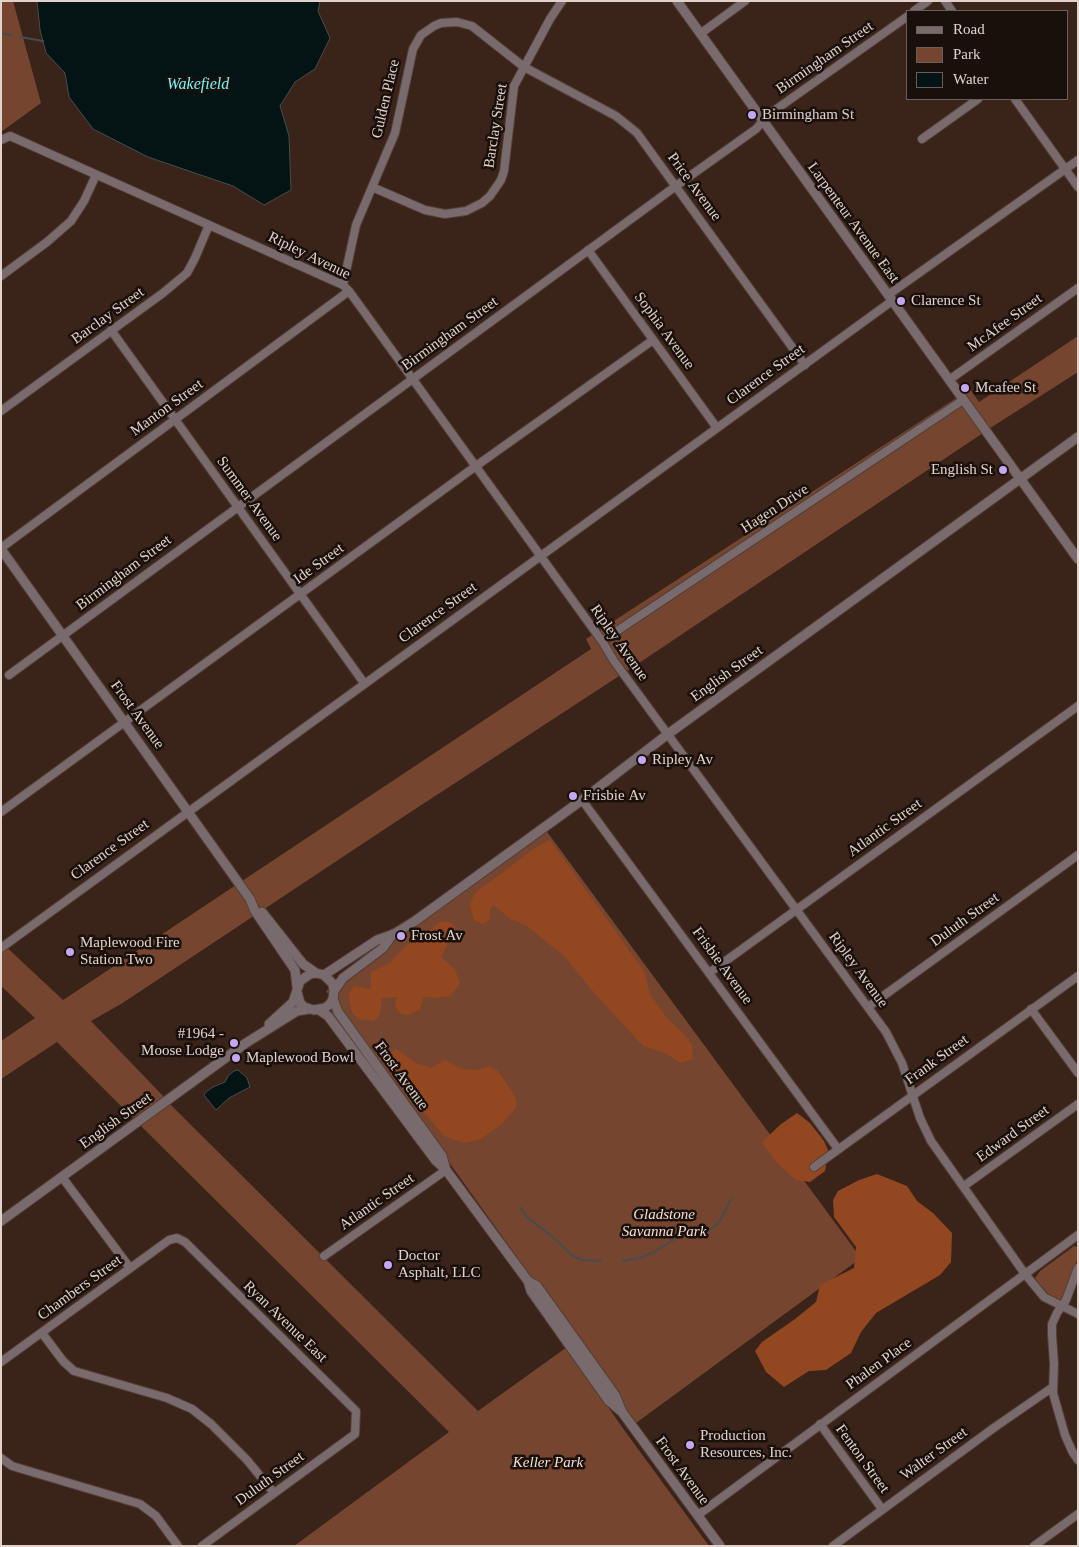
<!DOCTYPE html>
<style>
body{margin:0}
#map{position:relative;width:1079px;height:1547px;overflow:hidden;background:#3a2319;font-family:"Times New Roman",serif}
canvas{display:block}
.frame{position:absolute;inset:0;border:2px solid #e1d2cb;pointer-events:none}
.legend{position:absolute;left:906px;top:10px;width:162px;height:90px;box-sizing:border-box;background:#1a100b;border:1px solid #6a5e58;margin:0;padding:6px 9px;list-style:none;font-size:15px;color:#e1d2cb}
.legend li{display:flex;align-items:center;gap:10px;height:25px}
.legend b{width:25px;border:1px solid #6a5e58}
</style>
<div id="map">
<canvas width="1079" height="1547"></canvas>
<div class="frame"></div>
<ul class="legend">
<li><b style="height:6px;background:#786a6d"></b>Road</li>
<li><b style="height:14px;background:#75452f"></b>Park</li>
<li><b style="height:14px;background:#041415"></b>Water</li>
</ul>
</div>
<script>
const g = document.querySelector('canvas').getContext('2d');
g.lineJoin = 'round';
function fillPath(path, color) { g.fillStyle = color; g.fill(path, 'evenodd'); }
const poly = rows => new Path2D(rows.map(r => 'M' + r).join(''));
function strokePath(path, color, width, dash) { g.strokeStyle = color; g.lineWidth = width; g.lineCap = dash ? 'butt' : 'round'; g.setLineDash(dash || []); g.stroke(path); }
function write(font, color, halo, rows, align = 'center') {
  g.font = font + ' "Times New Roman",serif'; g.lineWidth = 5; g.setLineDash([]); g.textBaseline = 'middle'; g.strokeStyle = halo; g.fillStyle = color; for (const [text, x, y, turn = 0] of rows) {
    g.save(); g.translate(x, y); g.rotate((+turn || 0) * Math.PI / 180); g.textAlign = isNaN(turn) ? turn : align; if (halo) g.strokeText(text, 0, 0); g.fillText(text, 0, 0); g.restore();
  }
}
const green = poly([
 [1,1,13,1,41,103,1,132],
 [1078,336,1078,372,995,425,636,665,400,819,121,1004,91,1021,164,1097,133,1118,57,1042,1,1079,1,1041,35,1018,1,986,1,942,63,1000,591,649,586,639,970,389,979,402],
 [545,829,861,1258,636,1423,326,991],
 [170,1104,478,1411,567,1347,622,1427,709,1546,294,1546,449,1432,140,1125],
 [1074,1246,1078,1247,1078,1257,1066,1294,1063,1299,1059,1301,1048,1294,1038,1283,1035,1278,1040,1271]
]);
const forest = poly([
 [550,840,644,971,650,994,666,1017,681,1031,692,1045,693,1059,681,1063,665,1053,643,1046,596,995,564,956,527,926,510,919,494,905,490,909,490,920,483,924,474,921,470,905,474,894,535,848],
 [441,921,450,922,455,927,447,946,441,957,455,969,460,984,450,996,436,998,423,997,420,1009,408,1015,402,1014,397,1010,395,1003,397,997,381,998,381,1011,378,1017,374,1021,358,1019,352,1012,348,995,354,986,371,989,371,972,390,963,404,947,421,937],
 [396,1049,416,1063,431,1068,445,1060,462,1069,477,1070,489,1066,498,1071,515,1096,517,1106,503,1123,481,1139,464,1143,444,1136,423,1111,406,1084,391,1070,386,1055],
 [797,1113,810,1123,824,1141,829,1152,825,1171,810,1182,796,1180,777,1163,762,1142,781,1124],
 [877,1174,907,1186,917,1201,933,1213,952,1233,951,1262,940,1275,876,1313,861,1332,851,1353,826,1370,809,1371,784,1387,766,1372,755,1351,762,1342,795,1319,816,1302,820,1285,854,1268,856,1247,834,1217,833,1200,838,1191,859,1180]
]);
const water = poly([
 [37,1,320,1,318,11,330,38,315,69,295,82,280,106,289,136,291,190,264,205,233,186,148,157,93,129,69,97,65,73,46,53,40,30,37,1],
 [238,1070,247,1078,250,1087,229,1098,216,1110,204,1095,206,1092,213,1087,225,1082,228,1076,234,1071,238,1070]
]);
const stream = poly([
 [1,33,11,35],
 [20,37,43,41],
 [520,1207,527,1217,555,1239,573,1256,581,1260,601,1261],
 [623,1261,640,1258,654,1252,678,1237,709,1230,715,1226,721,1219,731,1199]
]);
const minor = poly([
 [945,1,952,11],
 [914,11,928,1],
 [700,34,745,1],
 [1015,99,1078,187],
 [922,139,978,99],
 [1,140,10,136,343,285,349,291,602,641,614,661,886,1032,902,1063,920,1118,931,1141,1025,1274,1044,1297,1078,1314],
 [372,187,425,210,445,214,466,211,482,203,490,196,501,180,504,171,514,86,550,19,562,1],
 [588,250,717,428],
 [1,276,47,242,71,221,84,201,96,175],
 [343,285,356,225,395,133,413,49,421,35,434,26,441,23,457,22,472,26,524,67,616,116,637,133,805,365],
 [888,295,1078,160],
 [111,330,364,683],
 [949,380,1078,288],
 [1,411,163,293,187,273,195,258,209,225],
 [1,548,349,291],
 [602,641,963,400],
 [9,675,676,186,756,129,768,115,908,16],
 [582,800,838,1149],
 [1,812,476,466,653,340],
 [1,948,892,301],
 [709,973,1078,706],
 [868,1007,1078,855],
 [1031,1009,1078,1073],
 [814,1167,1078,976],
 [62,1177,130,1268],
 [964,1186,1078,1104],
 [324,1256,446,1170],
 [1078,1268,1066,1300,1057,1313,1052,1324,1052,1335,1054,1364,1053,1393,1065,1435,1072,1451,1078,1460],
 [42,1333,63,1361,74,1371,167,1398,192,1409,211,1424,247,1460,274,1493],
 [1,1362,169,1240,177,1238,185,1242,356,1411,355,1434,202,1546],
 [820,1424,882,1509],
 [1,1458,12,1466,22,1469,140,1504,156,1516,178,1546],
 [698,1515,1078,1235],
 [833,1546,995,1427,1053,1387],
 [1034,1546,1078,1514]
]);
const tertiary = poly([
 [677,1,1078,559],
 [1,549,250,899,255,911,295,970,297,987],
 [262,912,303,964,316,973],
 [324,975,377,940,394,934,415,921,582,800,668,734,1078,437],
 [334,991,343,978,383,948,393,934],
 [333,999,338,1012,442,1156,446,1170],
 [319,1010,328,1016,436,1161,446,1170,528,1281,537,1286,615,1395,622,1412],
 [269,1024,293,1002,300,981,310,974,316,973,324,975,333,984,334,991,333,999,330,1004,325,1008,314,1010,304,1007,300,1003,297,992],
 [1,1221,246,1043,297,1011,309,1009],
 [528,1281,531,1291,608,1400,622,1412,720,1546]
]);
const markers = [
 [752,115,5,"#c5a7f1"],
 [901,301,5,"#c5a7f1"],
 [965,388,5,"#c5a7f1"],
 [1003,470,5,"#c5a7f1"],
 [642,760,5,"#c5a7f1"],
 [573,796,5,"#c5a7f1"],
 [401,936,5,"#c5a7f1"],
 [70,952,5,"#c5a7f1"],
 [234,1043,5,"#c5a7f1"],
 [236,1058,5,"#c5a7f1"],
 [388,1265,5,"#c5a7f1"],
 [690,1445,5,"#c5a7f1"]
];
const streetNames = [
 ["Birmingham Street",825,58,-35],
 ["Gulden Place",386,99,-77],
 ["Barclay Street",496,126,-81],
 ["Price Avenue",694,187,54],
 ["Larpenteur Avenue East",853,223,54],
 ["Ripley Avenue",309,256,26],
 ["Barclay Street",108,316,-36],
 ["McAfee Street",1005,323,-36],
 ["Sophia Avenue",664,331,54],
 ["Birmingham Street",450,334,-36],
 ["Clarence Street",766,375,-36],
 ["Manton Street",167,408,-36],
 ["Summer Avenue",249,499,54],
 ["Hagen Drive",775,509,-33],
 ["Ide Street",319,564,-36],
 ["Birmingham Street",124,573,-37],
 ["Clarence Street",438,613,-36],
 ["Ripley Avenue",619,643,55],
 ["English Street",727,674,-36],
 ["Frost Avenue",137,715,54],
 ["Atlantic Street",885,828,-36],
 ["Clarence Street",110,850,-36],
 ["Duluth Street",965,920,-36],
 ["Frisbie Avenue",722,966,54],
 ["Ripley Avenue",858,970,54],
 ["Frank Street",937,1060,-36],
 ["Frost Avenue",401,1076,54],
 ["English Street",116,1121,-36],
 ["Edward Street",1013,1134,-36],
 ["Atlantic Street",377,1202,-35],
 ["Chambers Street",80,1288,-36],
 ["Ryan Avenue East",285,1322,44],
 ["Phalen Place",879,1364,-36],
 ["Walter Street",934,1454,-36],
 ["Fenton Street",862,1459,54],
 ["Frost Avenue",682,1471,54],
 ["Duluth Street",270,1479,-36]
];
const poiNames = [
 ["Birmingham St",762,115],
 ["Clarence St",911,301],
 ["Mcafee St",975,388],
 ["English St",993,470,"right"],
 ["Ripley Av",652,760],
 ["Frisbie Av",583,796],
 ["Frost Av",411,936],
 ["Maplewood Fire",80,943],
 ["Station Two",80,960],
 ["#1964 -",224,1034,"right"],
 ["Moose Lodge",224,1051,"right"],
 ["Maplewood Bowl",246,1058],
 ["Doctor",398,1256],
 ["Asphalt, LLC",398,1273],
 ["Production",700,1436],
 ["Resources, Inc.",700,1453]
];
const parkNames = [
 ["Gladstone",664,1215],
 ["Savanna Park",664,1232],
 ["Keller Park",548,1463]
];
const waterNames = [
 ["Wakefield",198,85]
];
fillPath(green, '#75452f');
fillPath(forest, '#924721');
fillPath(water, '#041415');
strokePath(water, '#464d4c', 1);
strokePath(stream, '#464d4c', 2);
strokePath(minor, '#553f35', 10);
strokePath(tertiary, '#553f35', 11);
strokePath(minor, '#786a6d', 8);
strokePath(tertiary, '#786a6d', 9);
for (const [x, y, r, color] of markers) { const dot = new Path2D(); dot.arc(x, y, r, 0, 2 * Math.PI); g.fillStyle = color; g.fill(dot); strokePath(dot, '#1a100b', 2); }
write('15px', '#e1d2cb', '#1a100b', streetNames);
write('15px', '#e1d2cb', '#1a100b', poiNames, 'left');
write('italic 15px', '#f5ded4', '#1a100b', parkNames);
write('italic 16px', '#72f4f9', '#1a100b', waterNames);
</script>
